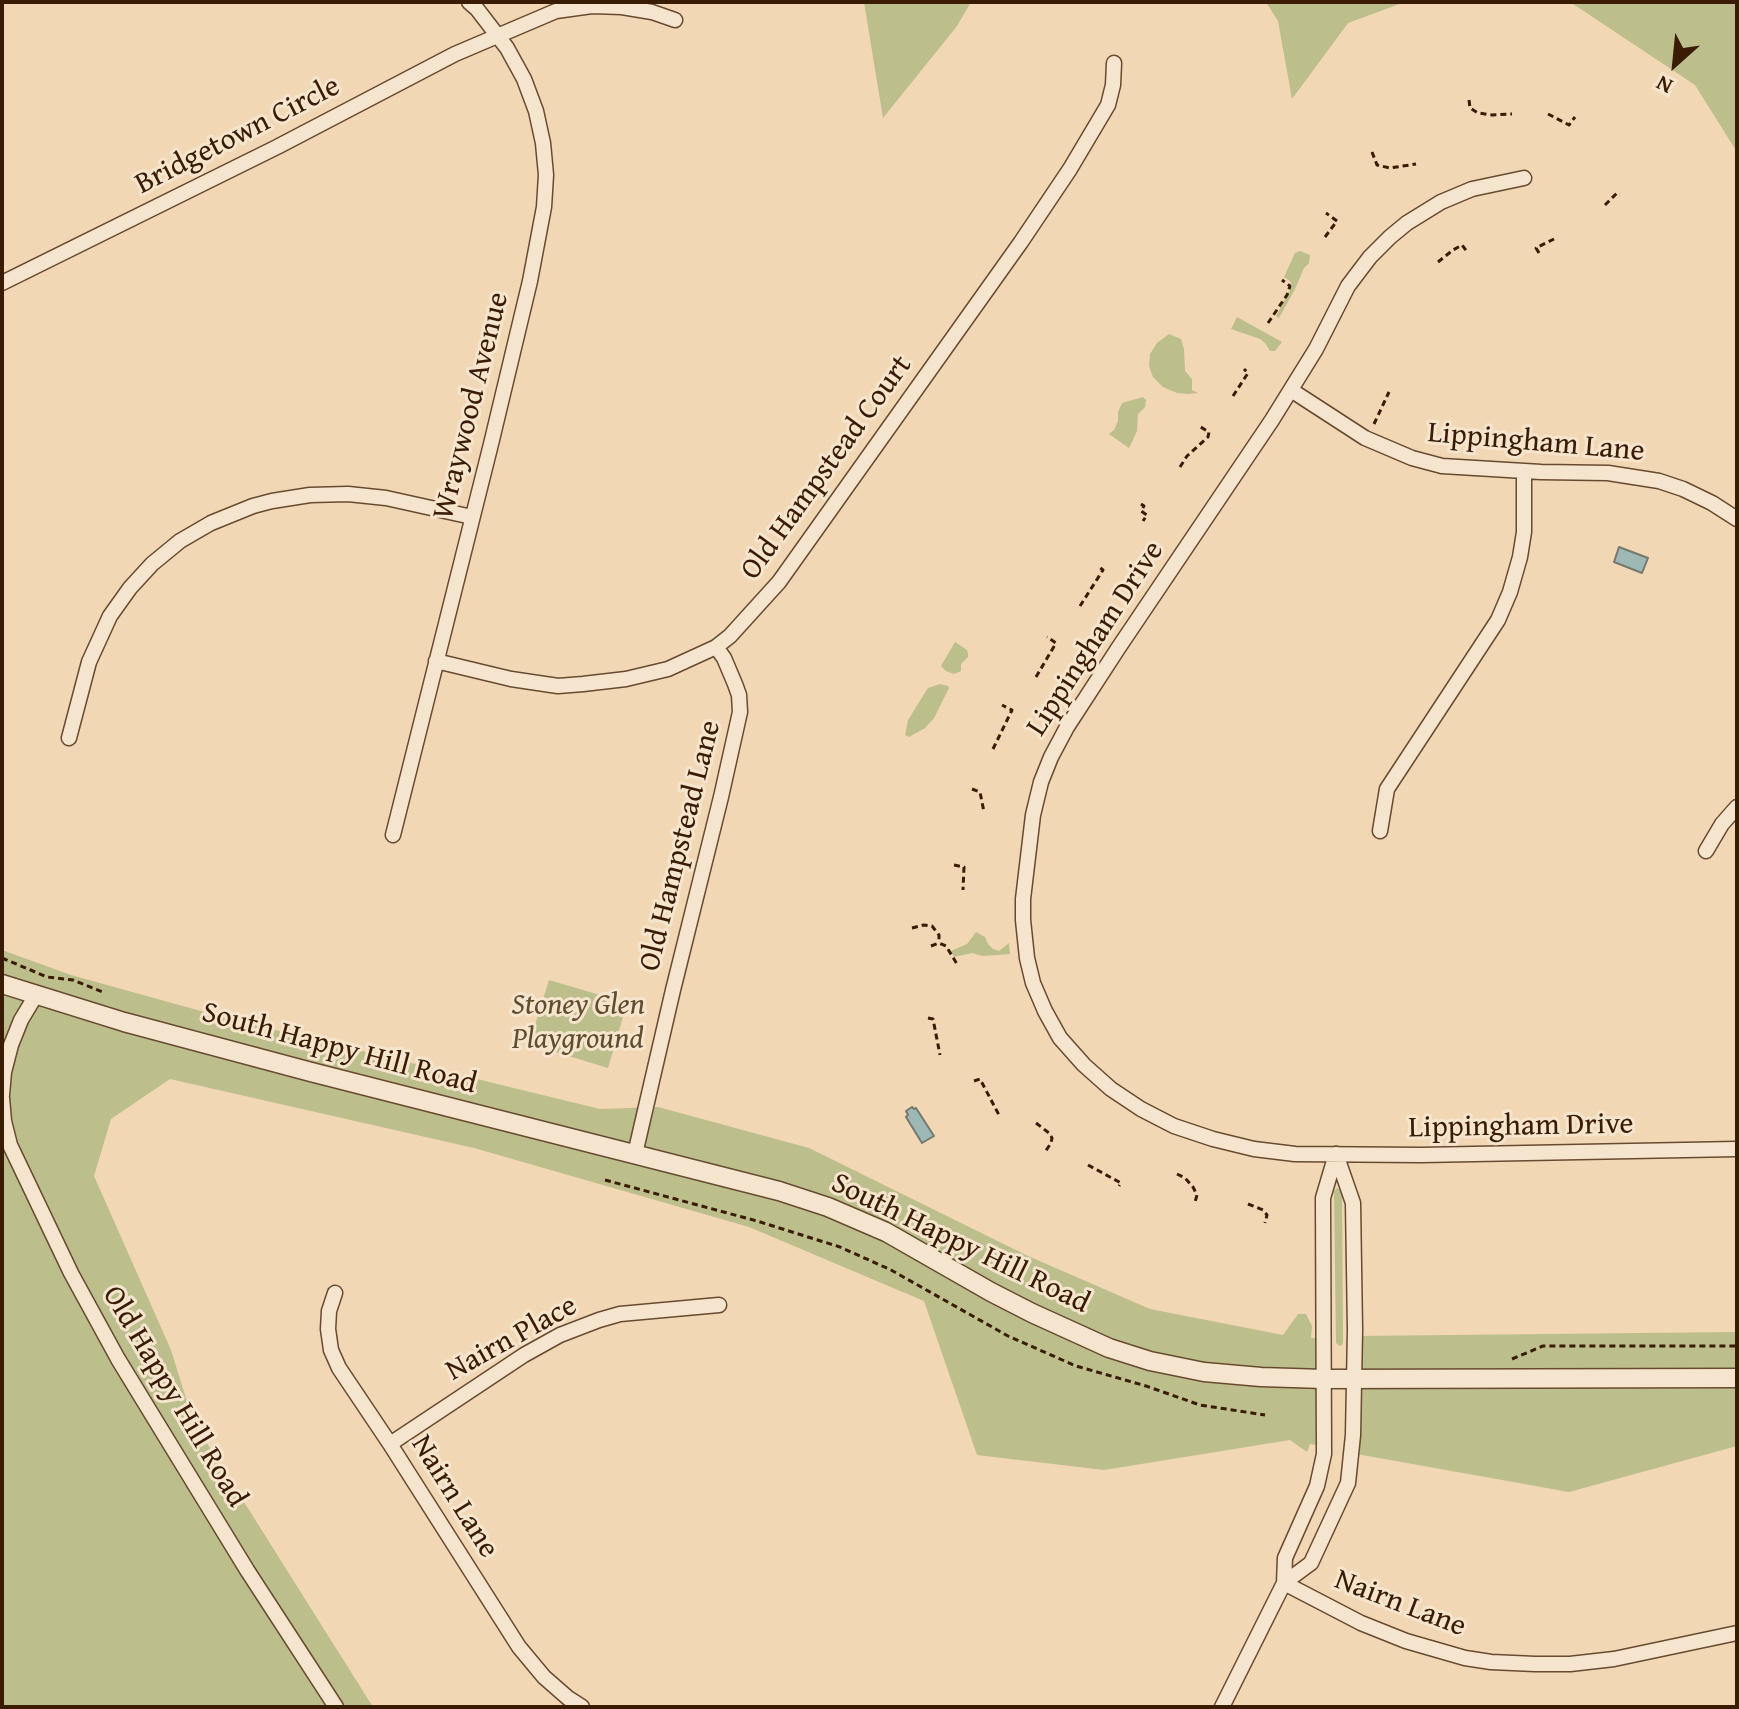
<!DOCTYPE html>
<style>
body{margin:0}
#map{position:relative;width:1739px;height:1709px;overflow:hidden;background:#f1d7b4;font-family:"Gentium Book Plus",serif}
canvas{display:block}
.frame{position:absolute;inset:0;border:4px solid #3a1b04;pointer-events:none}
.north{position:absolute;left:1635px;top:24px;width:80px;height:80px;-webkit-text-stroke:6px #f6e5ce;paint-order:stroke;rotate:207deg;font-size:22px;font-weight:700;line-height:32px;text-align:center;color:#3a1b04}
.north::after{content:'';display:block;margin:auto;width:28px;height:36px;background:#3a1b04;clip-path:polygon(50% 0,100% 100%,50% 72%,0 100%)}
</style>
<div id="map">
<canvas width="1739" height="1709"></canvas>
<div class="frame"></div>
<div class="north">N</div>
</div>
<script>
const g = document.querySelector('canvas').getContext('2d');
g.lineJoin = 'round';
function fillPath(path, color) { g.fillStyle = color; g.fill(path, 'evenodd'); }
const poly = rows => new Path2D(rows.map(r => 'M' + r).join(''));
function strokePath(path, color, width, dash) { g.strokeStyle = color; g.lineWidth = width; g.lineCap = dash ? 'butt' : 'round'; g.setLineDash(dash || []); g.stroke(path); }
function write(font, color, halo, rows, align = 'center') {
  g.font = font + ' "Gentium Book Plus",serif'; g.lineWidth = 6; g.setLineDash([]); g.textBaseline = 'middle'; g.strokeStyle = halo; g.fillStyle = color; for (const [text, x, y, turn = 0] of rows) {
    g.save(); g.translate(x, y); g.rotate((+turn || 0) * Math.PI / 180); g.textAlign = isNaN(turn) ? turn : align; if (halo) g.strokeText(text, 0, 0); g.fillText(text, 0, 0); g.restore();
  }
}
const green = poly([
 [864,2,971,2,957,26,883,118],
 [1266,2,1405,2,1348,23,1292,99,1278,21],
 [1570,2,1737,2,1737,152,1695,85],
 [1300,251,1310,255,1309,263,1304,268,1295,289,1279,318,1276,316,1292,286,1290,281,1284,277,1295,253],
 [1237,317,1282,342,1275,351,1270,351,1265,343,1260,339,1231,329],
 [1169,334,1181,339,1184,349,1185,371,1192,379,1192,390,1198,393,1189,394,1177,393,1163,387,1153,377,1149,366,1150,354,1157,343],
 [1143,397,1146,400,1145,407,1138,414,1137,431,1129,448,1109,434,1114,430,1118,421,1118,412,1122,403],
 [955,642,967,650,968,654,968,657,961,664,961,671,954,674,946,671,941,666],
 [940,684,948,686,949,688,934,718,925,728,909,737,905,735,908,720,928,688],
 [976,932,985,937,988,944,993,949,999,951,1009,943,1010,954,983,956,972,953,954,957,951,951,967,944],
 [2,950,71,975,226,1018,317,1040,600,1109,658,1107,809,1148,1028,1256,1150,1309,1283,1335,1298,1314,1306,1314,1312,1326,1311,1338,1323,1338,1324,1446,1310,1444,1307,1452,1290,1440,1104,1470,977,1455,924,1301,749,1227,474,1148,170,1079,111,1119,94,1176,171,1350,193,1421,373,1707,2,1707],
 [549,980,627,1003,608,1068,529,1044],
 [1337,1188,1342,1191,1343,1344,1340,1346,1336,1343,1334,1191],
 [1737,1332,1737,1446,1569,1492,1351,1453,1355,1336]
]);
const water = poly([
 [1619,547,1648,558,1642,573,1614,562,1619,547],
 [912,1107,914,1109,916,1108,934,1136,922,1143,906,1117,908,1115,906,1111,912,1107]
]);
const path = poly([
 [1469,100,1470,108,1478,113,1492,115,1512,114],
 [1548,114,1569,125,1575,117],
 [1372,152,1377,165,1390,168,1416,164],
 [1605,205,1617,193,1620,194],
 [1325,237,1337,221,1326,213],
 [1539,253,1536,248,1556,238],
 [1438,262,1453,250,1462,245,1468,253],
 [1268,323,1287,295,1290,286,1282,280],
 [1233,396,1248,373,1244,369],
 [1374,424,1389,392],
 [1180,467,1187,456,1208,437,1209,432,1199,426],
 [1141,504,1144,506,1141,511,1147,515,1143,521],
 [1080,606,1103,570,1099,567],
 [1036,677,1056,643,1047,637],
 [993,749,1012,710,1002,705],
 [972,789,980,792,984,812],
 [954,865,964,867,963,890],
 [912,928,924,925,932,926,939,935,939,943],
 [931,946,939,943,946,946,957,964],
 [2,958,47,977,73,980,105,993],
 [928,1018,933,1019,940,1055],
 [974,1081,980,1079,999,1115],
 [1036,1123,1049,1133,1052,1138,1051,1143,1045,1152],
 [1088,1165,1121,1183,1119,1186],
 [1177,1174,1185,1178,1193,1187,1197,1195,1195,1202],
 [605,1180,757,1221,840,1247,891,1270,1008,1336,1076,1366,1146,1386,1200,1405,1265,1415],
 [1248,1204,1263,1210,1267,1215,1265,1223],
 [1512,1359,1543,1346,1737,1346]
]);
const minor = poly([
 [1524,178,1472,189,1441,202,1407,223,1390,237,1370,257,1348,286,1316,349,1272,420,1119,647,1067,727,1051,757,1041,782,1033,815,1023,899,1023,920,1027,958,1033,983,1045,1011,1060,1038,1084,1065,1111,1089,1141,1109,1174,1126,1213,1139,1254,1149,1295,1154,1421,1155,1737,1149],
 [2,283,277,147,455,54,556,11,592,6,622,7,652,12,675,20],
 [1291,390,1365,438,1412,458,1442,466,1541,472,1608,473,1659,481,1683,489,1712,503,1737,519],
 [436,661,511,679,558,686,583,684,626,679,668,669,716,647,730,636,779,582,1021,242,1070,169,1108,105,1113,85,1114,63],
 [69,738,89,662,110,616,130,588,152,564,180,541,211,523,253,506,272,501,310,495,348,494,386,498,472,517],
 [1380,831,1387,789,1498,620,1510,592,1520,557,1524,532,1524,471],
 [393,835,491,444,530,281,544,207,546,175,543,143,536,111,524,79,507,48,477,9,469,2],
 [1706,851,1722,824,1737,807],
 [2,1095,4,1072,11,1045,21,1020,36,995],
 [2,1098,4,1121,10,1145,71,1273,118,1359,247,1570,336,1707],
 [635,1154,673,990,721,797,740,712,739,695,735,684,724,658,716,647],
 [1336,1154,1353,1203,1355,1330,1353,1435,1348,1483,1311,1563,1284,1583,1285,1558,1317,1486,1324,1454,1323,1198,1336,1154],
 [335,1293,329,1311,328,1329,331,1350,339,1368,390,1444,519,1647,544,1677,568,1698,582,1707],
 [390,1444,524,1355,560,1335,599,1320,620,1314,719,1305],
 [1222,1707,1284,1583,1361,1623,1406,1641,1465,1658,1491,1662,1535,1664,1570,1664,1614,1659,1737,1633]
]);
const tertiary = poly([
 [2,984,124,1022,311,1072,779,1191,828,1207,886,1232,991,1292,1032,1313,1109,1348,1150,1361,1204,1372,1261,1377,1324,1379,1737,1378]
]);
const streetNames = [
 ["Bridgetown Circle",238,136,-27],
 ["Wraywood Avenue",472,406,-76],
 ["Lippingham Lane",1536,443,5],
 ["Old Hampstead Court",827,468,-54],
 ["Lippingham Drive",1096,639,-57],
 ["Old Hampstead Lane",681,846,-76],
 ["South Happy Hill Road",339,1049,15],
 ["Lippingham Drive",1521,1127,-1],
 ["South Happy Hill Road",960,1244,26],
 ["Nairn Place",512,1339,-29],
 ["Old Happy Hill Road",174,1397,59],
 ["Nairn Lane",454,1497,58],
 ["Nairn Lane",1400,1604,21]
];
const parkNames = [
 ["Stoney Glen",578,1006],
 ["Playground",578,1040]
];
fillPath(green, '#bcbe8b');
fillPath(water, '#9db8b5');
strokePath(water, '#75796e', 2);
strokePath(minor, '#684a30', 17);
strokePath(tertiary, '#684a30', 21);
strokePath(path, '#3a1b04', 3, [6, 4]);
strokePath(minor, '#f6e5ce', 14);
strokePath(tertiary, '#f6e5ce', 18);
write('30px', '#3a1b04', '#f6e5ce', streetNames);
write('italic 30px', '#614c2c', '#f6e5ce', parkNames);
</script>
